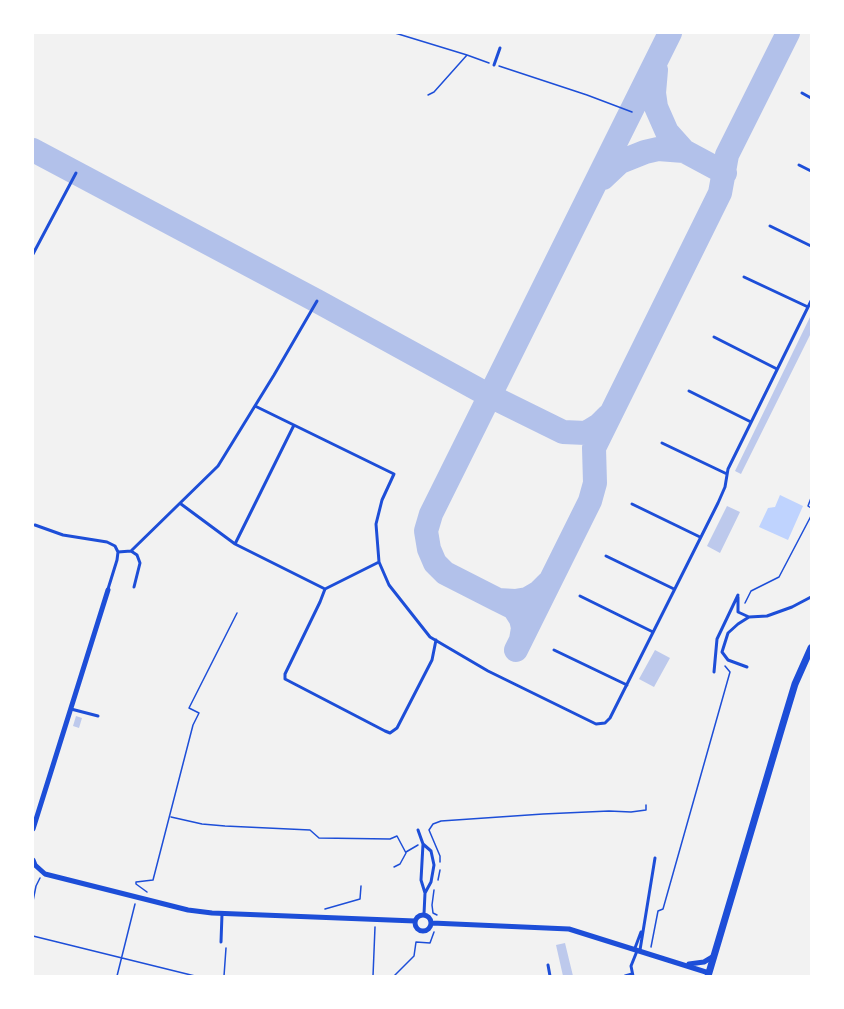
<!DOCTYPE html>
<style>
body{margin:0}
#map{position:relative;width:844px;height:1009px;overflow:hidden;background:#f2f2f2;font-family:"IBM Plex Sans",sans-serif}
canvas{display:block}
.frame{position:absolute;inset:0;border:34px solid #fff;pointer-events:none}
</style>
<div id="map">
<canvas width="844" height="1009"></canvas>
<div class="frame"></div>
</div>
<script>
const g = document.querySelector('canvas').getContext('2d');
g.lineJoin = 'round';
function fillPath(path, color) { g.fillStyle = color; g.fill(path, 'evenodd'); }
const poly = rows => new Path2D(rows.map(r => 'M' + r).join(''));
function strokePath(path, color, width, dash) { g.strokeStyle = color; g.lineWidth = width; g.lineCap = dash ? 'butt' : 'round'; g.setLineDash(dash || []); g.stroke(path); }
const water = poly([
 [780,495,803,506,788,540,759,527,768,508,775,507]
]);
const taxiway = poly([
 [33,150,317,301,490,396,563,432,586,433,599,425,608,416],
 [684,151,725,173],
 [603,178,620,162,645,152,658,149,684,151,667,132,656,107,654,93,656,70],
 [498,600,445,573,435,563,429,549,426,531,431,514,670,33],
 [521,640,523,628,521,619,514,608,498,600,515,601,527,599,539,592,548,583],
 [516,650,590,501,595,483,594,448,720,193,727,155,788,33]
]);
const building = poly([
 [811,315,811,333,741,474,735,471],
 [727,506,740,512,720,553,707,546],
 [655,650,670,658,654,687,639,679],
 [76,716,82,718,79,728,73,726],
 [565,943,573,976,563,976,556,945]
]);
const path = poly([
 [395,33,467,55,434,92,428,95],
 [467,55,489,63],
 [499,66,587,95,632,112],
 [811,498,808,506,811,508],
 [745,603,751,591,779,577,811,516],
 [171,817,202,824,225,826,310,830,319,838,390,839,397,836,406,853,400,864,394,867],
 [406,852,418,845],
 [440,862,440,856,429,830,433,824,441,821,543,814,609,811,631,812,646,810,646,805],
 [438,880,440,870],
 [434,890,432,905,433,913,437,915],
 [147,892,136,884,136,882,153,880,193,725,199,713,189,708,237,613],
 [33,901,36,886,40,878],
 [325,909,360,899,361,886],
 [33,936,195,976],
 [651,947,658,911,663,909,730,672,725,666],
 [117,976,135,904],
 [224,976,226,948],
 [373,976,375,927],
 [394,976,414,956,416,942,430,943,434,932]
]);
const service = poly([
 [494,65,500,48],
 [802,93,811,98],
 [799,165,811,171],
 [770,226,811,246],
 [33,254,76,173],
 [744,277,808,307],
 [714,337,777,369],
 [689,391,751,422],
 [255,406,394,474,382,500,376,524,379,562],
 [662,443,727,474],
 [181,504,235,544,325,589,379,562,389,585,430,637,488,671,596,724,605,723,610,718,718,503,725,487,728,469,811,301],
 [632,504,700,537],
 [35,525,63,535,107,542,115,546,118,552,117,560,108,589],
 [235,544,294,425],
 [131,551,137,555,140,563,134,587],
 [118,552,131,551,218,466,274,375,317,301],
 [606,556,674,589],
 [325,589,320,602,285,674,285,679,385,731,390,733,397,728,432,660,436,640],
 [580,596,653,632],
 [738,597,738,612,749,617],
 [554,650,627,685],
 [747,667,728,660,722,652,728,633,738,624,749,617,767,616,792,607,811,597],
 [714,672,717,639,738,595],
 [71,709,98,716],
 [418,830,423,844,431,851,434,865,431,882,425,893],
 [423,844,421,880,425,893,424,914],
 [221,942,222,914],
 [635,948,641,932],
 [640,950,655,858],
 [548,965,550,976],
 [625,976,632,974],
 [633,976,631,966,637,951]
]);
const minor = poly([
 [33,829,108,590],
 [33,860,35,865,45,874,188,910,212,913,415,921],
 '415 923a8 8 0 1 1 16 0a8 8 0 1 1-16 0Z',
 [432,923,569,929,709,973],
 [689,964,704,962,714,956]
]);
const tertiary = poly([
 [708,976,782,727,795,684,811,648]
]);
fillPath(water, '#bfd3fe');
strokePath(taxiway, '#b2c1ea', 24);
fillPath(building, '#bdc9ec');
strokePath(path, '#1d4ed8', 1.5);
strokePath(service, '#1d4ed8', 3);
strokePath(minor, '#1d4ed8', 5);
strokePath(tertiary, '#1d4ed8', 7);
</script>
